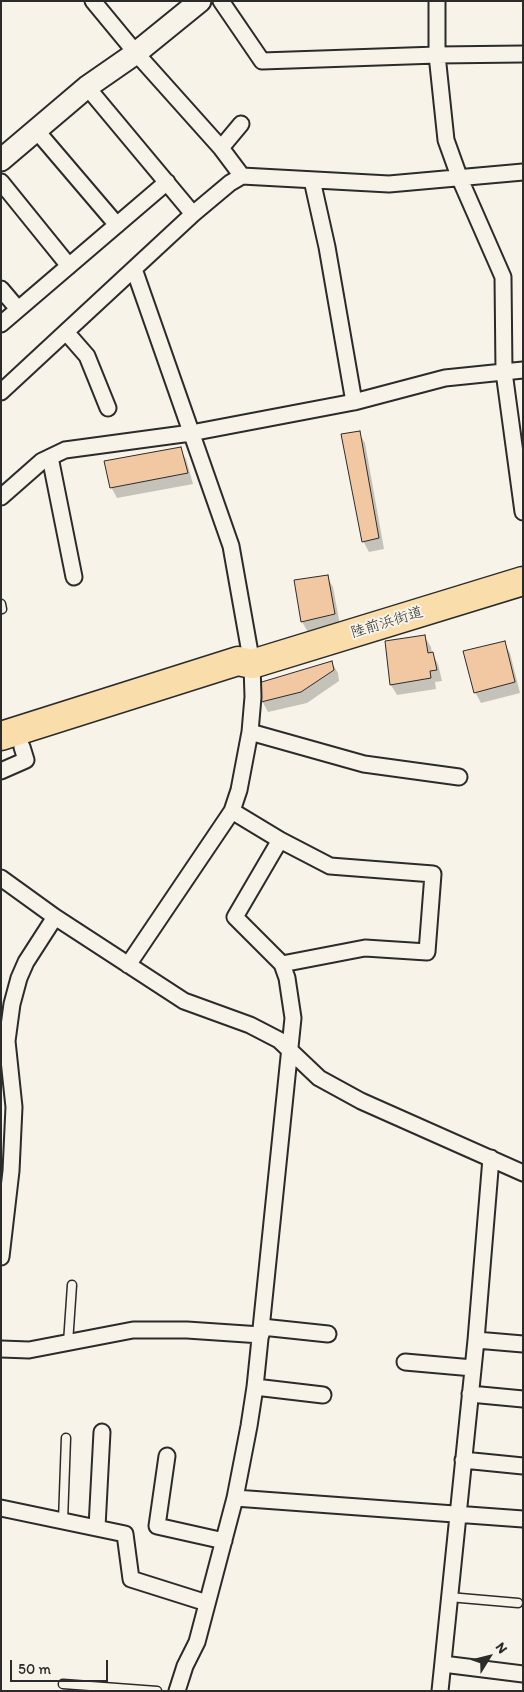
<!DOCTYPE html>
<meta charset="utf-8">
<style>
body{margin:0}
#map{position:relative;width:524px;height:1692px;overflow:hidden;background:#f7f3e8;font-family:Itim,sans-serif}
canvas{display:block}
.frame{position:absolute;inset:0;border:2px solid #2b2b2b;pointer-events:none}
.north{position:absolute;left:464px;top:1632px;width:50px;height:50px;-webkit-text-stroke:4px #f7f3e8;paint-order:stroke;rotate:54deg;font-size:14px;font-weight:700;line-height:20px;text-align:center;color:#2b2b2b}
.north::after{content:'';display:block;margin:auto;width:18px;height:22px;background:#2b2b2b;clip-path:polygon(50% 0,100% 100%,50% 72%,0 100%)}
.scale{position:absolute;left:10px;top:1660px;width:98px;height:22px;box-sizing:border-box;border:2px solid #2b2b2b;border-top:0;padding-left:6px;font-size:15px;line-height:18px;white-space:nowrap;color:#2b2b2b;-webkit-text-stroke:4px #f7f3e8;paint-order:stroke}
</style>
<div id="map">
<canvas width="524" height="1692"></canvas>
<div class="frame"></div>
<div class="north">N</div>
<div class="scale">50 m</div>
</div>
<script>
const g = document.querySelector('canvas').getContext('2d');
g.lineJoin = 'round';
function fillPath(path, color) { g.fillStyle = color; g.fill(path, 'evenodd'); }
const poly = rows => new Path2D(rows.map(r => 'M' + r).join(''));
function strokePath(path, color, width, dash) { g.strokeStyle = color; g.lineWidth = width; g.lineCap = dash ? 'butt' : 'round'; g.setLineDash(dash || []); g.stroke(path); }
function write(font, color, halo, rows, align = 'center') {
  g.font = font + ' Itim,"Klee One",sans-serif'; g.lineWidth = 4; g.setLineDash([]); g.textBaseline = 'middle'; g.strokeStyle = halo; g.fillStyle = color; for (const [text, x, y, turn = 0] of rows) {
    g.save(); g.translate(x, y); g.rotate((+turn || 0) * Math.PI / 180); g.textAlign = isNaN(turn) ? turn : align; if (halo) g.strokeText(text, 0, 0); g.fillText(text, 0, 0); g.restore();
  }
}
const shadow = poly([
 [359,433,365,443,384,549,369,552,363,541],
 [180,449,186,459,193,484,117,498,111,487],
 [327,577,333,587,340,625,308,632,302,622],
 [425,637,431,647,432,653,438,664,442,681,435,682,436,689,397,695,391,685,387,642],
 [504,643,510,653,520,693,481,703,475,692],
 [332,663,338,673,339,681,307,703,268,712,262,701]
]);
const building = poly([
 [360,431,379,538,362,542,341,434,360,431],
 [181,447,188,473,110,488,104,461,181,447],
 [328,575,335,614,301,622,294,580,328,575],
 [425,635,428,653,433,652,437,670,430,671,431,678,390,685,385,641,425,635],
 [505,641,515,682,474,693,463,651,505,641],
 [332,661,334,670,301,692,261,702,255,684,332,661]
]);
const lane = poly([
 [1,604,2,609],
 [68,1343,72,1285],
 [63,1521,66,1438],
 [449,1597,518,1603],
 [63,1684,157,1691]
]);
const street = poly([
 [93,1,136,53,221,148,242,176],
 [221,1,262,61,437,55,523,54],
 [437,1,437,55,446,140,460,179,503,277,504,372,523,512],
 [87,87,193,214],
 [36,130,117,225],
 [221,148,241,124],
 [312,180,327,247,354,402],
 [1,182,69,266],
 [1,289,18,309],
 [1,324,167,182],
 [66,332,87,356,108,408],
 [1,392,193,214,230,183,242,176,389,184,523,172],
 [50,457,74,577],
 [1,497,42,461,65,450,191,433,354,402,445,378,523,370],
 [250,732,364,764,459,777],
 [1,771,26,760,22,747],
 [232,811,280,840,330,866,433,874,427,952,365,948,282,964],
 [1,878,55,917,184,1001,250,1025,279,1040,319,1078,361,1101,523,1173],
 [128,965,232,811,239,790,250,732,253,697,252,664,231,546,134,269],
 [1,1257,11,1171,14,1107,7,1041,12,1004,19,978,26,962,55,917],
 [262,1327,328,1334],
 [476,1340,523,1344],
 [1,1349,29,1350,133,1330,187,1330,261,1335],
 [405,1362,473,1368],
 [255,1387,323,1395],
 [470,1394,523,1399],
 [167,1456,157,1526,224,1541],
 [463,1460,523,1466],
 [235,1498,523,1519],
 [1,1508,125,1534,131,1579,207,1603],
 [97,1527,102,1432],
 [443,1664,523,1674],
 [177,1691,185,1666,197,1642,235,1498,249,1426,255,1387,293,1018,287,978,282,964,235,917,280,840],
 [440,1691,476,1340,491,1158]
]);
const secondary = poly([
 [1,160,87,87,136,53,200,1]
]);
const highway = poly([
 [1,736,238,661,252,664,523,581]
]);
const streetNames = [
 ["陸前浜街道",387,623,-17]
];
fillPath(shadow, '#0003');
fillPath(building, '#f1c8a1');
strokePath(building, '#2b2b2b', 1);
strokePath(lane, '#2b2b2b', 11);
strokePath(street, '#2b2b2b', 19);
strokePath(secondary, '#2b2b2b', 25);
strokePath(highway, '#2b2b2b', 31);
strokePath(lane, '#f7f3e8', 8);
strokePath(street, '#f7f3e8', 15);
strokePath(secondary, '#f7f3e8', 21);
strokePath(highway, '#f9deab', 28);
write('15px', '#2b2b2b', '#f7f3e8', streetNames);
</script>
